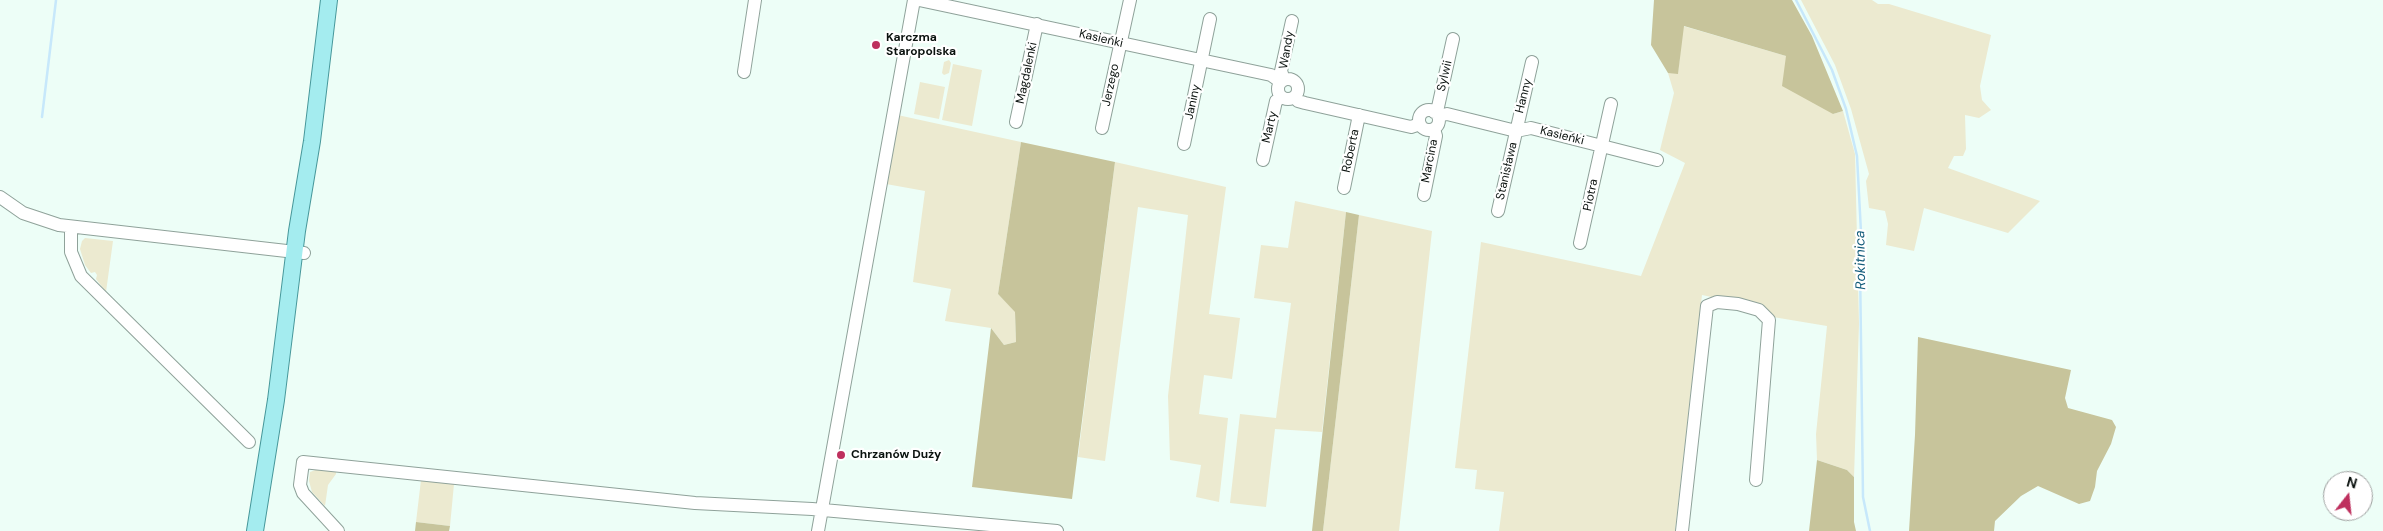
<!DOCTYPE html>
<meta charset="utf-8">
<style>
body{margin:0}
#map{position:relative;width:2383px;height:531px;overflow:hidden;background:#edfef7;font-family:"DM Sans",sans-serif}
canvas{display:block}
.north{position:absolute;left:2323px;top:471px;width:50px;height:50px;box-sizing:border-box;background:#fff;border:1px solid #9da09f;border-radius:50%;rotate:16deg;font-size:14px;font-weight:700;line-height:20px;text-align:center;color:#0a110e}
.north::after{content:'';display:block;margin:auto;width:18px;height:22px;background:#be305e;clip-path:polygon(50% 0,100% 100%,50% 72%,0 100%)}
</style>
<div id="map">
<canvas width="2383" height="531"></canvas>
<div class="north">N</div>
</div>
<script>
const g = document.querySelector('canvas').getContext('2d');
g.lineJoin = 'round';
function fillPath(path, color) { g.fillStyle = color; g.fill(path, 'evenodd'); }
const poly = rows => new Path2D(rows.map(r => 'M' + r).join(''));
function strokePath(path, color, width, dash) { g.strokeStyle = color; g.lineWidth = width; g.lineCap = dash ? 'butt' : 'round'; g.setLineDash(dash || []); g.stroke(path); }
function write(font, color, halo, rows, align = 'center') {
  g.font = font + ' "DM Sans",sans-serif'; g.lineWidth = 4.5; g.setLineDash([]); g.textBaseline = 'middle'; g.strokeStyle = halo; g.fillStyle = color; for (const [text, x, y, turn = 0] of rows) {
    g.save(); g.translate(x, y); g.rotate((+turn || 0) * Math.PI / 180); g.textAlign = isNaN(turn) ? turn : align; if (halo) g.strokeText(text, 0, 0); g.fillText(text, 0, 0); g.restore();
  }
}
const green = poly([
 [1801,0,1872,0,1878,4,1889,4,1991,35,1980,86,1982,100,1991,110,1979,118,1965,115,1966,149,1963,156,1954,156,1948,168,2040,201,2008,233,1924,208,1914,251,1886,245,1888,224,1885,211,1869,208,1866,181,1869,174,1851,109,1835,65],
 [1683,26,1786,56,1833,114,1843,111,1855,154,1859,324,1854,477,1847,470,1817,460,1816,434,1827,326,1773,317,1731,301,1702,295,1675,531,1499,531,1504,492,1475,489,1477,470,1455,468,1481,242,1641,276,1685,163,1660,150,1674,93,1668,73,1678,73],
 [949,60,951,63,949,73,944,75,942,73,944,62],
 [953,64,982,70,972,126,942,120],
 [920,82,945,87,939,119,914,114],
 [893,114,1021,142,998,294,1015,311,1016,342,1004,345,991,328,945,321,951,289,913,282,925,191,886,184],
 [1115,162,1226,187,1209,314,1240,318,1232,379,1204,375,1199,414,1228,418,1219,502,1196,497,1201,465,1170,460,1168,396,1188,215,1138,207,1105,461,1078,457],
 [1295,201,1346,212,1322,432,1275,429,1266,507,1230,503,1240,414,1276,418,1291,303,1254,298,1261,245,1288,248],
 [1359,215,1432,231,1399,531,1323,531],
 [85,238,113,241,106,292,96,279,97,275,95,272,91,273,85,265,80,249,82,241],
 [318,469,336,471,336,474,328,485,325,506,312,492,309,481,310,472],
 [421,480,454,484,450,526,416,522]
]);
const forest = poly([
 [1654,0,1792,0,1812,36,1843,111,1833,114,1782,86,1786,56,1684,26,1678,74,1668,73,1651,45],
 [1021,142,1115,162,1072,499,972,487,991,328,1004,345,1016,342,1015,312,998,294],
 [1346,212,1359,215,1323,531,1312,531],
 [1918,337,2071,370,2065,398,2068,408,2112,420,2116,427,2111,444,2097,471,2095,487,2090,501,2079,504,2038,486,2021,496,1995,521,1994,531,1909,531,1915,435],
 [1817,460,1847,470,1854,477,1854,522,1856,531,1809,531],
 [416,522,450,526,449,531,415,531]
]);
const stream = poly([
 [1796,0,1832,70,1846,109,1857,156,1861,232,1860,264,1863,497,1870,531],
 [42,117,56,0]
]);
const minor = poly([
 [919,0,1271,75,1281,82],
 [744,72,755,0],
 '1278 89a10 10 0 1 1 20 0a10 10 0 1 1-20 0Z',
 [1284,80,1281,71,1292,21],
 [1294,97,1298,101,1305,103,1411,127,1420,124],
 '1419 120a10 10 0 1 1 20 0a10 10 0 1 1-20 0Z',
 [1434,112,1438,107,1453,39],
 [1438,116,1447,114,1516,131,1531,128,1657,160],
 [1016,122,1037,24],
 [1102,128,1130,0],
 [1184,144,1210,19],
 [1263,160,1276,101,1282,97],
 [1344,188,1359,115],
 [1424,195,1436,136,1434,129],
 [0,197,23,213,59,225,304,253],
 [1498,211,1532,62],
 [71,227,71,252,81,276,249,442],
 [1580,243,1611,104],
 [338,531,303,493,300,485,303,462,695,503,812,509,1057,531],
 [818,531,914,0],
 [1682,531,1707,306,1717,302,1738,304,1759,310,1769,320,1756,480]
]);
const major = poly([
 [255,531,276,400,297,231,312,141,329,0]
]);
const markers = [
 [876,45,5,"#be305e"],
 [841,455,5,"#be305e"]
];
const poiNames = [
 ["Karczma",886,38],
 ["Staropolska",886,52],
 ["Chrzanów Duży",851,455]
];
const streetNames = [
 ["Kasieńki",1101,39,13],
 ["Wandy",1287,50,-80],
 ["Magdalenki",1027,73,-78],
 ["Sylwii",1445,76,-77],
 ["Jerzego",1111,85,-78],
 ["Hanny",1524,96,-76],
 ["Janiny",1193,102,-78],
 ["Marty",1270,127,-77],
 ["Kasieńki",1562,136,14],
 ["Roberta",1351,151,-78],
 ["Marcina",1430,161,-79],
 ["Stanisława",1507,171,-77],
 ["Piotra",1591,195,-78]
];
const waterNames = [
 ["Rokitnica",1861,260,-91]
];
fillPath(green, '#ecead0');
fillPath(forest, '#c7c49b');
strokePath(stream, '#c7e8fb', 2.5);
strokePath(minor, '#8fa29a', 14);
strokePath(major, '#46979a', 18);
strokePath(minor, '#fff', 12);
strokePath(major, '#a4ecef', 16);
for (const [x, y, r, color] of markers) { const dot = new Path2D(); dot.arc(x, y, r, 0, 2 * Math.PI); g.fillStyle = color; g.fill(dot); strokePath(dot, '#fff', 2); }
write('bold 12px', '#0a110e', '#fff', poiNames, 'left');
write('12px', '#0a110e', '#fff', streetNames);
write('italic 14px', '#135c7b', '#fff', waterNames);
</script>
